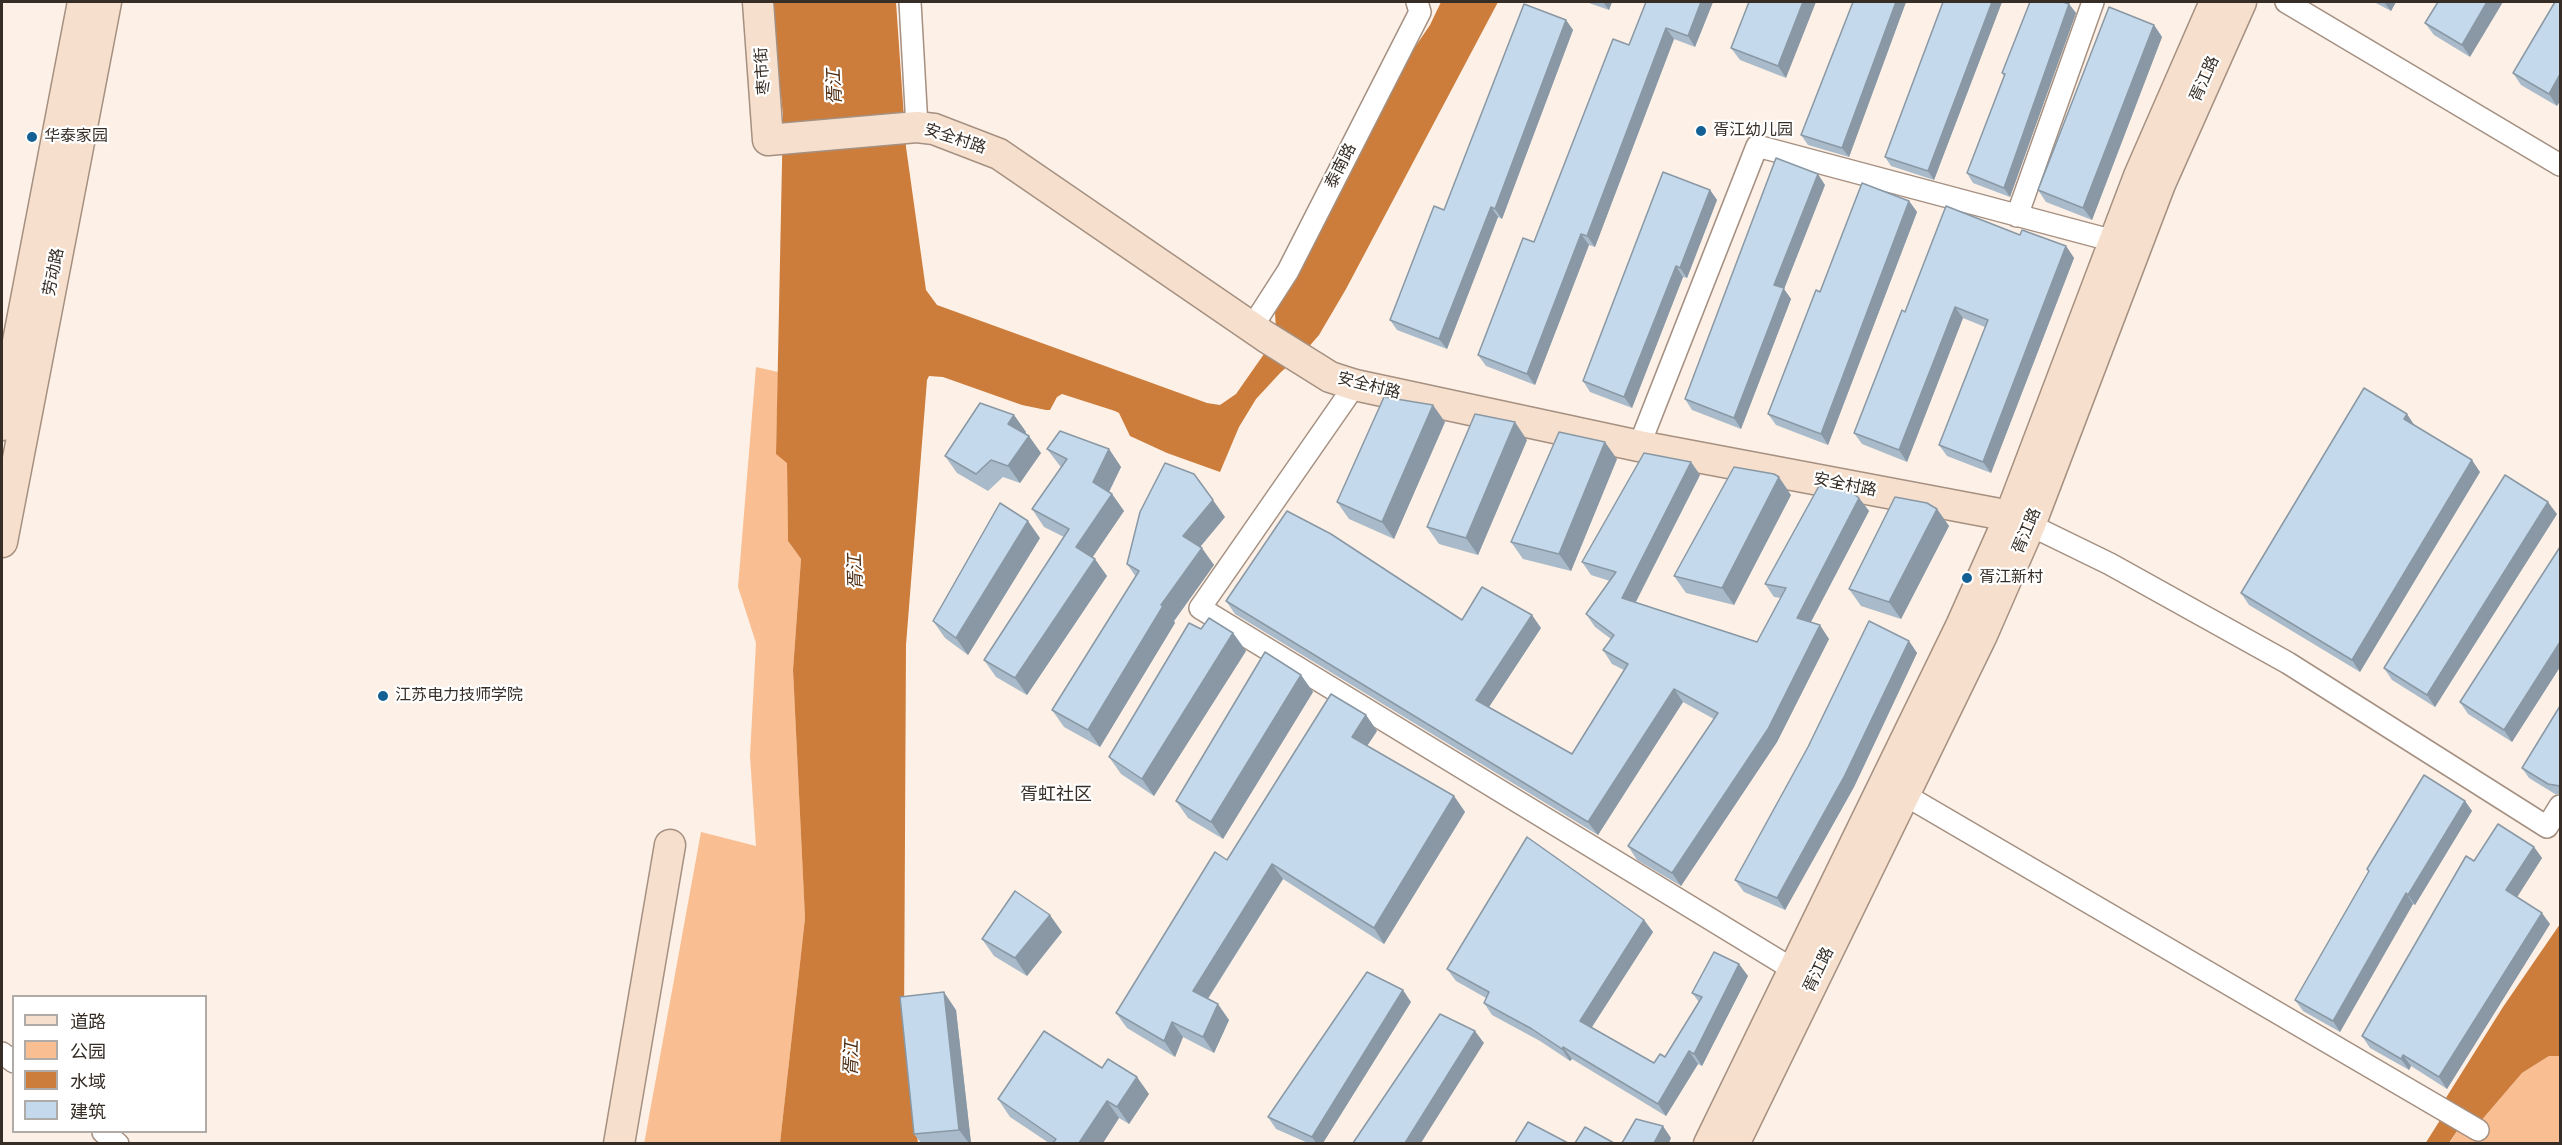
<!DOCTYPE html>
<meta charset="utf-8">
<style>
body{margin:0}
#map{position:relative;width:2562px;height:1145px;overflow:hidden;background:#fdf0e6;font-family:Manrope,"Noto Sans SC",sans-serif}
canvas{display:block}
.frame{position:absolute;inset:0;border:3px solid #352d26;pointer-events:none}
.legend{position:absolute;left:12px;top:995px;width:195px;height:138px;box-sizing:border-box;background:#fff;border:2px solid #aeaba8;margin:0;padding:8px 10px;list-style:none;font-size:18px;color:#352d26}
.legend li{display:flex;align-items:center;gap:12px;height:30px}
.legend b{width:30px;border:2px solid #aeaba8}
</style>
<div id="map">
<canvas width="2562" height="1145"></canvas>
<div class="frame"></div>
<ul class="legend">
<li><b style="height:8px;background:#f6e0cd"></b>道路</li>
<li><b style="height:16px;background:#f9be91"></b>公园</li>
<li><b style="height:16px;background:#cc7d3b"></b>水域</li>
<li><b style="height:16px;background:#c4d9eb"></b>建筑</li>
</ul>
</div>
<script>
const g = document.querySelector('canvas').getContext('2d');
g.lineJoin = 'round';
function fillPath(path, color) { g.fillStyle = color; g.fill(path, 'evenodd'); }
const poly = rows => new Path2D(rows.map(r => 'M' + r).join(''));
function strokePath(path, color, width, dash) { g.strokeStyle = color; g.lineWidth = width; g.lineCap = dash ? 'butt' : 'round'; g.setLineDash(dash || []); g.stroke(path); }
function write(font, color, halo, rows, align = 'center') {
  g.font = font + ' Manrope,"Noto Sans SC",sans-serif'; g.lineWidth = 4.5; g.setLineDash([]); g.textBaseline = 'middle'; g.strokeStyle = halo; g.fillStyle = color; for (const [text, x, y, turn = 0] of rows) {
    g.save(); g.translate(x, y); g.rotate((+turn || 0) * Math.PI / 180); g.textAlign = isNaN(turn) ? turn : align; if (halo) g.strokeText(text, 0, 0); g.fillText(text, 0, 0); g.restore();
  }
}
const green = poly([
 [756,367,778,372,776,453,787,462,788,541,801,559,793,670,805,918,780,1143,644,1144,701,832,756,846,750,756,756,643,738,587],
 [2549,1056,2560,1056,2560,1143,2449,1144,2459,1128,2480,1122,2522,1073]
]);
const water = poly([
 [771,2,896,2,906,147,926,290,937,305,1207,403,1220,405,1236,394,1264,354,1276,330,1275,313,1413,50,1430,25,1441,2,1498,2,1346,289,1319,335,1306,350,1281,372,1256,399,1239,427,1220,472,1167,453,1130,436,1119,413,1115,411,1062,394,1057,397,1050,410,1046,410,1022,405,943,377,929,376,927,380,906,645,904,1024,918,1143,780,1143,805,918,793,670,801,559,788,541,787,463,776,454,783,115],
 [2560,924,2560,1056,2549,1056,2522,1073,2480,1122,2459,1128,2449,1143,2425,1144,2442,1117,2444,1101,2503,1007]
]);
const street = poly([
 [910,2,917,127],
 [2286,2,2560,165],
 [2017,216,2093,2],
 [1252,327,1288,271,1420,12,1417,2],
 [1355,385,1200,608,1794,970],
 [1639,446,1757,146,2114,241],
 [2030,525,2110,564,2288,663,2547,827,2560,806],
 [1905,795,2478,1130],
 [2,1053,14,1062],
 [103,1132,118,1144]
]);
const secondary = poly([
 [758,2,768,140,917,127,934,129,999,154,1266,337,1330,377,1355,385,1639,446,2010,516,2030,525],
 [2,425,83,2],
 [2,542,106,2],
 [619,1144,670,845],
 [1709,1144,1961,626,2010,516,2139,176,2215,2],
 [1734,1144,1982,635,2030,525,2160,184,2241,2]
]);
const wall = poly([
 [1586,2,1612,2,1609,10],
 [1646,2,1713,2,1695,47,1674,39,1595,247,1589,245,1535,385,1486,366,1478,355,1534,242,1629,45],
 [1749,2,1786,78,1740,60,1731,48],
 [1853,2,1906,2,1849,157,1808,145,1801,135],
 [1943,2,2002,2,1934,180,1891,166,1885,157],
 [2374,2,2396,2,2391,11],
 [2438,2,2470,57,2434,35,2425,23],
 [2555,2,2557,106,2521,85,2513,73],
 [2069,4,2076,13,2010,197,1973,183,1967,173,2004,76,2002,73],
 [1566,20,1573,30,1502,219,1498,217,1447,349,1397,330,1390,320,1444,210],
 [2154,25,2162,37,2092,220,2046,202,2038,190],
 [1825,185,1784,289,1791,299,1741,429,1692,410,1685,399],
 [1710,190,1717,200,1687,278,1683,277,1632,408,1590,392,1583,381],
 [1909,201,1917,212,1828,445,1776,425,1768,414,1820,292],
 [2020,235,2066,246,2074,258,1991,473,1947,456,1939,445,1985,327,1963,318,1907,462,1862,444,1854,433,1905,312],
 [1014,415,1026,432,1026,434,1041,453,1020,483,1003,477,988,491,957,473,945,456],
 [1445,422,1394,539,1349,519,1337,502],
 [2415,426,2480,472,2360,672,2249,605,2241,593],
 [1527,440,1478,555,1439,544,1427,527],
 [1047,449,1109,449,1121,467,1109,492,1112,494,1124,511,1092,557,1107,576,1027,695,996,677,984,660,1064,537,1044,527,1032,509,1061,467,1060,466],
 [1617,459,1571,571,1523,559,1511,542],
 [1691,462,1700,475,1636,602,1757,642,1781,598,1774,597,1765,584,1859,498,1869,511,1811,622,1829,639,1777,742,1681,886,1637,860,1628,846,1714,719,1683,702,1598,835,1235,614,1226,601,1462,620,1541,628,1489,707,1572,754,1624,670,1612,664,1603,650,1611,639,1595,627,1586,614,1610,581,1591,575,1582,562],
 [1791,495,1734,605,1686,593,1674,576],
 [1937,509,1949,526,1901,619,1861,606,1849,589],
 [2557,514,2435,707,2392,680,2384,668],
 [1225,517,1200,547,1214,565,1174,621,1175,623,1100,747,1064,727,1052,710,1136,577,1127,564],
 [1040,538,968,655,945,638,933,621],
 [2560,547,2560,667,2512,742,2468,714,2460,702],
 [1201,629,1233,633,1246,651,1154,796,1121,774,1109,757],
 [1909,641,1917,653,1854,787,1785,910,1744,892,1735,880],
 [1301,675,1313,692,1223,839,1188,818,1176,801],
 [2560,706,2560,795,2555,794,2529,778,2522,768],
 [1366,715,1377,731,1367,746,1454,796,1465,812,1384,944,1283,879,1208,999,1229,1020,1214,1053,1183,1037,1175,1057,1127,1028,1116,1013,1227,860],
 [2465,801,2472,811,2415,905,2413,904,2340,1032,2303,1011,2295,1000,2368,872,2367,869],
 [2534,847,2542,858,2517,897,2550,924,2447,1089,2411,1066,2409,1070,2370,1048,2362,1036,2474,861],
 [1644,920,1653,932,1592,1027,1654,1063,1665,1057,1699,1002,1692,993,1739,964,1748,976,1702,1066,1698,1064,1666,1116,1572,1059,1570,1061,1540,1041,1492,1015,1484,1003,1486,998,1456,981,1447,969],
 [1062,932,1027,976,994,956,982,939],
 [1411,1002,1323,1143,1308,1143,1276,1129,1268,1117],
 [956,1010,971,1143,921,1143,914,1134],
 [1102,1068,1149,1094,1129,1124,1119,1118,1103,1143,1049,1143,1010,1117,998,1099]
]);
const shadedWall = poly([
 [1603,2,1612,2,1609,10],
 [1701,2,1713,2,1695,47,1688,36],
 [1803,2,1816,2,1786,78,1778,66],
 [1896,2,1906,2,1849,157,1842,148],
 [1992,2,2002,2,1934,180,1928,171],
 [2384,2,2396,2,2391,11],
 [2487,2,2503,2,2470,57,2462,45],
 [2069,4,2076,13,2010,197,2004,188],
 [1566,20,1573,30,1502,219,1495,209],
 [2154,25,2162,37,2092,220,2083,208],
 [1666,28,1674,39,1595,247,1587,236],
 [2560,74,2560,101,2557,106,2549,94],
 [1818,174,1825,185,1784,289,1791,299,1741,429,1734,418,1774,285],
 [1710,190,1717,200,1687,278,1680,268],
 [1909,201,1917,212,1828,445,1821,434],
 [1491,207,1498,217,1447,349,1439,339],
 [1581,234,1589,245,1535,385,1527,374],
 [2066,246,2074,258,1991,473,1983,462],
 [1676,266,1683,277,1632,408,1624,397],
 [1955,307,1963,318,1907,462,1899,450],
 [1433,405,1445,422,1394,539,1382,522],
 [2407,414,2415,426,2404,419],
 [1014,415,1026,432,1021,441,1008,424],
 [1515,422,1527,440,1478,555,1466,538],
 [1029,436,1041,453,1020,483,1008,466],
 [1605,442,1617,459,1571,571,1559,554],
 [1109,449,1121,467,1105,500,1093,482],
 [2472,460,2480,472,2360,672,2352,660],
 [1691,462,1700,475,1631,611,1622,598],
 [1779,477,1791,495,1734,605,1722,588],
 [1112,494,1124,511,1088,564,1076,547],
 [1859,498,1869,511,1806,631,1797,618],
 [1213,500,1225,517,1195,553,1183,536],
 [2548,502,2557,514,2435,707,2427,695],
 [1937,509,1949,526,1901,619,1889,602],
 [1028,521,1040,538,968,655,956,638],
 [1202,548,1214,565,1174,621,1175,623,1100,747,1088,730,1161,605],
 [1095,559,1107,576,1027,695,1015,678],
 [1532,615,1541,628,1485,713,1476,700],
 [1820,625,1829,639,1777,742,1681,886,1672,873],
 [1233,633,1246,651,1154,796,1142,779],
 [1909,641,1917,653,1854,787,1785,910,1777,898],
 [2560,642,2560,667,2512,742,2504,730],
 [1301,675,1313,692,1223,839,1211,822],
 [1674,689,1683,702,1598,835,1588,822],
 [1366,715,1377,731,1363,752,1352,737],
 [1454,796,1465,812,1384,944,1374,928],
 [2465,801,2472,811,2415,905,2408,895],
 [2534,847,2542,858,2514,902,2506,890],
 [1272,864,1283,879,1203,1006,1193,991],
 [2406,893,2413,904,2340,1032,2333,1021],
 [2542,913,2550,924,2447,1089,2439,1077],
 [1050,915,1062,932,1027,976,1015,958],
 [1644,920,1653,932,1588,1033,1580,1021],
 [1739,964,1748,976,1702,1066,1694,1054],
 [1403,990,1411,1002,1323,1143,1316,1143,1312,1137],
 [944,992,956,1010,971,1143,969,1143,959,1130],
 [1218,1004,1229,1020,1214,1053,1203,1037],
 [1172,1022,1183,1037,1175,1057,1164,1041],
 [1475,1031,1484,1043,1421,1143,1405,1143],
 [1563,1047,1572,1059,1570,1061,1562,1049],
 [1689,1051,1698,1064,1666,1116,1658,1104],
 [2403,1055,2411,1066,2409,1070,2401,1059],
 [1137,1077,1149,1094,1129,1124,1117,1107],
 [1107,1101,1119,1118,1103,1143,1079,1143],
 [1663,1126,1671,1138,1669,1143,1654,1143]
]);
const building = poly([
 [1646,2,1701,2,1688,36,1666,28,1587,236,1581,234,1527,374,1478,355,1523,238,1534,242,1613,39,1629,45,1646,2],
 [1749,2,1803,2,1778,66,1731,48,1749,2],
 [1853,2,1896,2,1842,148,1801,135,1853,2],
 [1943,2,1992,2,1928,171,1885,157,1943,2],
 [2030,2,2063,2,2069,4,2004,188,1967,173,2005,74,2002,73,2030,2],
 [2438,2,2487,2,2462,45,2425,23,2438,2],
 [2555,2,2560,2,2560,74,2549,94,2513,73,2555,2],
 [1524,4,1566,20,1495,209,1491,207,1439,339,1390,320,1434,206,1444,210,1524,4],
 [2109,7,2154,25,2083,208,2038,190,2109,7],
 [1776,158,1818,174,1774,285,1784,288,1734,418,1685,399,1776,158],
 [1663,172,1710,190,1680,268,1676,266,1624,397,1583,381,1663,172],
 [1862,183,1909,201,1821,434,1768,414,1816,290,1820,292,1862,183],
 [1946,206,2020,235,2022,230,2066,246,1983,462,1939,445,1988,320,1955,307,1899,450,1854,433,1902,310,1905,312,1946,206],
 [2364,388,2407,414,2404,419,2472,460,2352,660,2241,593,2364,388],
 [1384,397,1433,405,1382,522,1337,502,1384,397],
 [980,403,1014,415,1008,424,1029,436,1008,466,991,460,976,474,945,456,980,403],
 [1475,414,1515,422,1466,538,1427,527,1475,414],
 [1060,431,1109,449,1093,482,1112,494,1076,547,1095,559,1015,678,984,660,1069,529,1032,509,1067,459,1047,449,1060,431],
 [1559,432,1605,442,1559,554,1511,542,1559,432],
 [1644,453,1691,462,1622,598,1757,642,1786,588,1765,584,1819,486,1851,492,1859,498,1797,618,1820,625,1768,729,1672,873,1628,846,1718,713,1674,689,1588,822,1226,601,1287,511,1331,534,1462,620,1482,587,1532,615,1476,700,1572,754,1628,664,1603,650,1614,635,1586,614,1616,572,1582,562,1644,453],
 [1165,463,1194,474,1213,500,1183,536,1202,548,1161,605,1163,606,1088,730,1052,710,1139,571,1127,564,1140,512,1165,463],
 [1734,467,1774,474,1779,477,1722,588,1674,576,1734,467],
 [2505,475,2548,502,2427,695,2384,668,2505,475],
 [1895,497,1927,503,1937,509,1889,602,1849,589,1895,497],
 [1000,503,1028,521,956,638,933,621,1000,503],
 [2560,547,2560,642,2504,730,2460,702,2560,547],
 [1209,618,1233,633,1142,779,1109,757,1189,623,1201,629,1209,618],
 [1869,621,1909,641,1845,775,1777,898,1735,880,1808,747,1869,621],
 [1265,652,1301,675,1211,822,1176,801,1265,652],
 [1331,694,1366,715,1352,737,1454,796,1374,928,1272,864,1193,991,1218,1004,1203,1037,1172,1022,1164,1041,1116,1013,1215,852,1227,860,1331,694],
 [2560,706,2560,786,2548,784,2522,768,2560,706],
 [2424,775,2465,801,2408,895,2406,893,2333,1021,2295,1000,2369,871,2367,869,2424,775],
 [2498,824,2534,847,2506,890,2542,913,2439,1077,2403,1055,2401,1059,2362,1036,2466,856,2474,861,2498,824],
 [1527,837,1644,920,1580,1021,1654,1063,1660,1054,1665,1057,1702,997,1692,993,1714,952,1739,964,1694,1054,1689,1051,1658,1104,1563,1047,1562,1049,1532,1029,1484,1003,1489,992,1447,969,1527,837],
 [1015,891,1050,915,1015,958,982,939,1015,891],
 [1367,972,1403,990,1312,1137,1268,1117,1367,972],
 [944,992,959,1130,914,1134,900,997,944,992],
 [1440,1014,1475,1031,1405,1143,1353,1143,1440,1014],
 [1044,1031,1102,1068,1108,1059,1137,1077,1117,1107,1107,1101,1079,1143,1053,1143,1056,1139,998,1099,1044,1031],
 [1636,1119,1663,1126,1654,1143,1622,1143,1636,1119],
 [1528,1122,1568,1143,1515,1143,1528,1122],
 [1585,1127,1614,1143,1575,1143,1585,1127]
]);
const markers = [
 [1701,131,6,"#136194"],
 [32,137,6,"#136194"],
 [1967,578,6,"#136194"],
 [383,696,6,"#136194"]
];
const streetNames = [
 ["枣市街",763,71,-94],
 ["胥江路",2205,79,-66],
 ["安全村路",955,139,18],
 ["泰南路",1341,166,-63],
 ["劳动路",54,272,-79],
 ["安全村路",1369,386,14],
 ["安全村路",1845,485,11],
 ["胥江路",2027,531,-67],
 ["胥江路",1819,970,-64]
];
const poiNames = [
 ["胥江幼儿园",1713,131],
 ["华泰家园",44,137],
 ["胥江新村",1979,578],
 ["江苏电力技师学院",395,696]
];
const waterNames = [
 ["胥江",835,87,-92],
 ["胥江",856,572,-92],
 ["胥江",852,1058,-88]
];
const neighbourhoodNames = [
 ["胥虹社区",1056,795]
];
fillPath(green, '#f9be91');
fillPath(water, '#cc7d3b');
strokePath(street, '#a59081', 24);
strokePath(secondary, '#a59081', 33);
strokePath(street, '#fff', 21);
strokePath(secondary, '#f6e0cd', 30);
fillPath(wall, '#a9bbca');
fillPath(shadedWall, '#8998a4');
fillPath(building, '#c4d9eb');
strokePath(building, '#8998a4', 1.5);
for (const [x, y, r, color] of markers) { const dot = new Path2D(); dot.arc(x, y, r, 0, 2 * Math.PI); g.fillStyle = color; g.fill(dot); strokePath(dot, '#fff', 2); }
write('16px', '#352d26', '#fff', streetNames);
write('16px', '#352d26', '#fff', poiNames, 'left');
write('italic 18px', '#4d2c11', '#fff', waterNames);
write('18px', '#352d26', '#fff', neighbourhoodNames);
</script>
